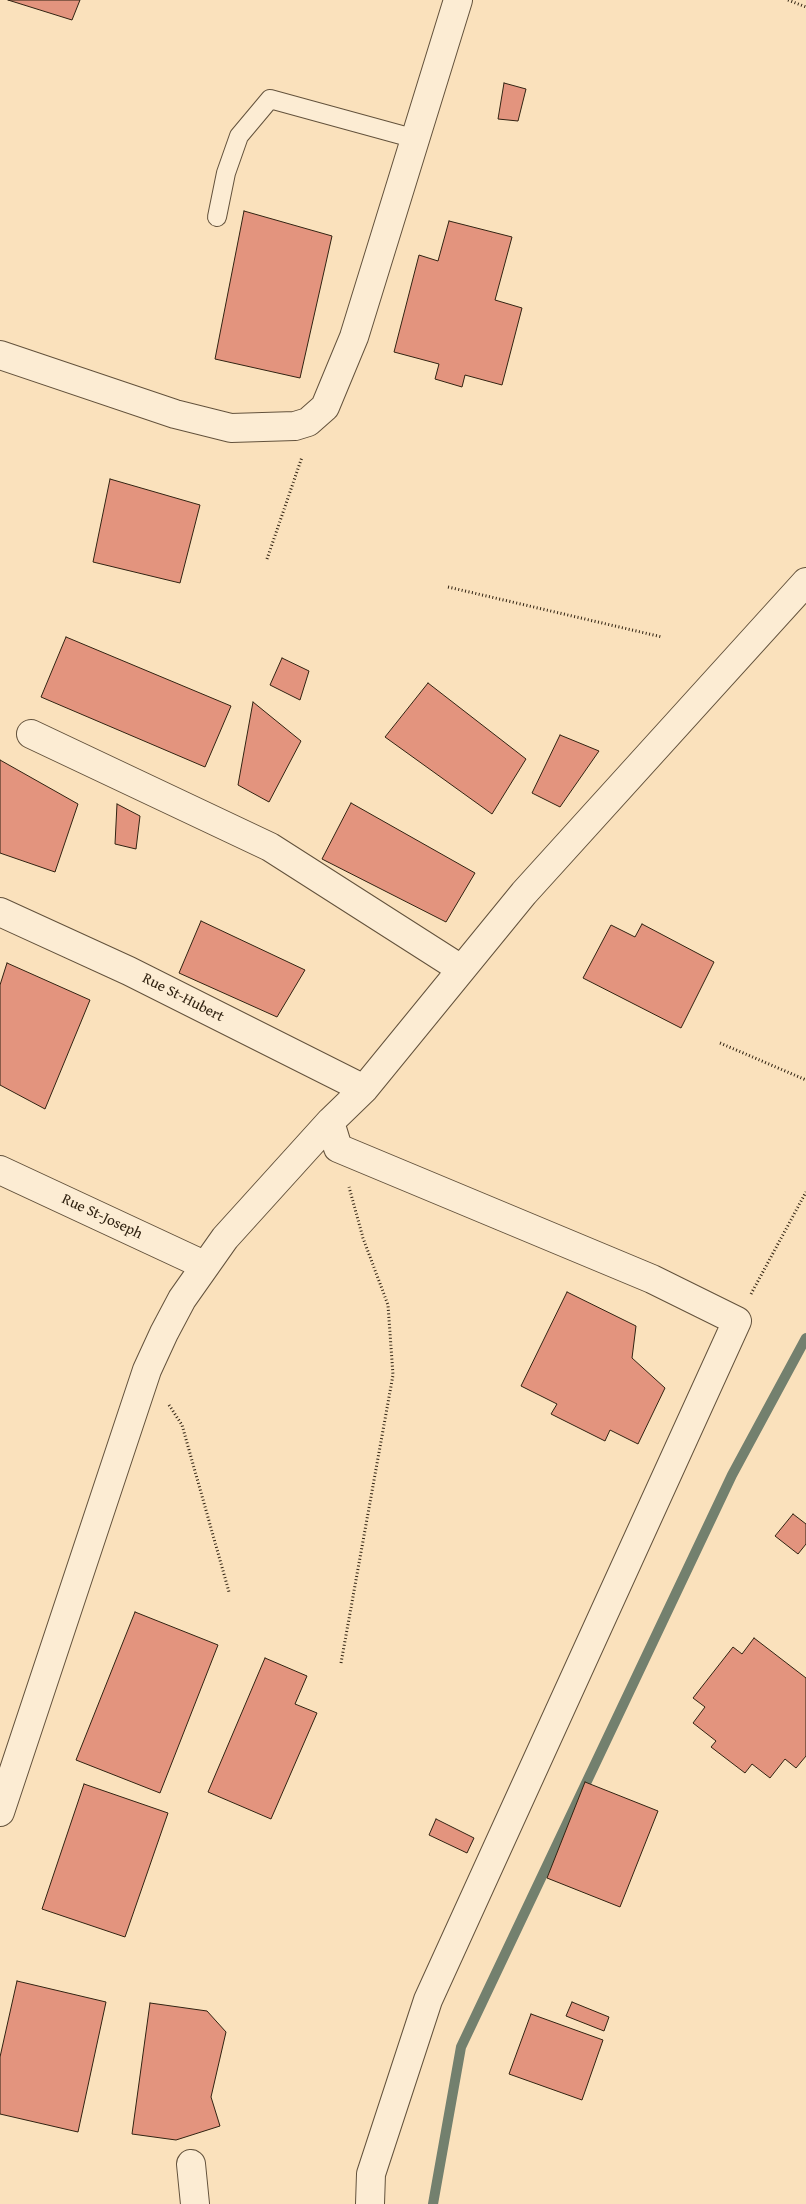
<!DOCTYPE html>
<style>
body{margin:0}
canvas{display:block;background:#fae1bc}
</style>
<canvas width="806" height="2204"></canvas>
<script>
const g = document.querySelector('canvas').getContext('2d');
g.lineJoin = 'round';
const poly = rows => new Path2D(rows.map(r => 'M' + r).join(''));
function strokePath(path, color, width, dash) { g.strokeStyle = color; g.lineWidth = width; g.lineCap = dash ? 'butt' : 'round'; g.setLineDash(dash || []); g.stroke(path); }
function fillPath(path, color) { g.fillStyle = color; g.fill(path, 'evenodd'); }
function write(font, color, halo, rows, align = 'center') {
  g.font = font + ' "Gentium Book Plus",serif'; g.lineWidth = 4; g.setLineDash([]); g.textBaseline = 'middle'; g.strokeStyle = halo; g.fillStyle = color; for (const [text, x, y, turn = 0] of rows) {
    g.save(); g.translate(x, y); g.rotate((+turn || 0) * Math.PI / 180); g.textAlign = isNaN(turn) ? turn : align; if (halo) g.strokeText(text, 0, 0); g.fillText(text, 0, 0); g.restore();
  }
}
const stream = poly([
 [433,2204,461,2047,732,1475,806,1338]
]);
const building = poly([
 [8,0,80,0,72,20,8,0],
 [504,83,526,89,518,121,498,119,504,83],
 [244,211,332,236,300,378,215,359,244,211],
 [449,221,512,237,495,300,522,308,502,385,465,375,462,387,435,379,439,364,394,352,419,255,438,261,449,221],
 [110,479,200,505,180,583,93,562,110,479],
 [66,637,231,706,205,767,41,697,66,637],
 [282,658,309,671,300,700,270,685,282,658],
 [428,683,526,759,492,814,385,737,428,683],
 [253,702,301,741,269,802,238,785,253,702],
 [560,735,599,751,560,807,532,793,560,735],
 [0,760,78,804,55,872,0,853,0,760],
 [351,803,475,873,446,922,322,859,351,803],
 [117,804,140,816,136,849,115,844,117,804],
 [201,921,305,970,277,1017,179,973,201,921],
 [642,924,714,962,681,1028,583,978,611,925,635,937,642,924],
 [7,963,90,1000,45,1109,0,1085,0,985,7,963],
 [567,1292,636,1326,632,1358,665,1388,638,1444,610,1430,605,1441,551,1414,557,1404,521,1386,567,1292],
 [793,1514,806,1524,806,1544,798,1554,775,1536,793,1514],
 [135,1612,218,1645,160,1793,76,1760,135,1612],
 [754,1638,806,1678,806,1756,796,1768,785,1759,770,1778,752,1764,745,1773,711,1747,716,1741,693,1723,705,1707,693,1698,733,1647,742,1654,754,1638],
 [265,1658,307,1676,295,1704,317,1713,271,1819,208,1792,265,1658],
 [585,1782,658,1811,620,1907,547,1878,585,1782],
 [84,1784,168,1813,125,1937,42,1909,84,1784],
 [436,1819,474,1838,467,1853,429,1835,436,1819],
 [17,1981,106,2002,78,2132,0,2114,0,2057,17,1981],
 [572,2002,609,2017,604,2031,566,2016,572,2002],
 [150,2003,207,2011,226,2032,211,2097,220,2126,176,2140,132,2134,150,2003],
 [531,2014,603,2040,582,2100,509,2074,531,2014]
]);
const path = poly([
 [788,0,806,7],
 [267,559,302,457],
 [448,587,662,637],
 [720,1043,806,1080],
 [751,1294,806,1192],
 [169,1405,182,1425,229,1592],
 [341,1663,393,1375,388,1305,363,1238,349,1187]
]);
const lane = poly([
 [217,217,226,173,239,136,270,99,416,139]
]);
const street = poly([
 [0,355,175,414,231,428,295,426,308,422,325,407,354,337,458,0],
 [31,734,270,847,461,969],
 [0,912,129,971,364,1089],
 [330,1122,338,1148,652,1279,737,1321,428,2000,371,2174,370,2204],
 [0,1170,204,1265],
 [0,1812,147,1370,164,1333,182,1299,225,1238,330,1122,364,1089,524,893,806,582],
 [191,2164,195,2204]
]);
const streetNames = [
 ["Rue St-Hubert",183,998,27],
 ["Rue St-Joseph",102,1217,25]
];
strokePath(stream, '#73806e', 10);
fillPath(building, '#e3947e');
strokePath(building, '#312312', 1);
strokePath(lane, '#63523c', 20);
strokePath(street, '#63523c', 30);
strokePath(path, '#312312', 3, [1, 2.5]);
strokePath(lane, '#fcecd3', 18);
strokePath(street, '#fcecd3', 28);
write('15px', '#312312', '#fcecd3', streetNames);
</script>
